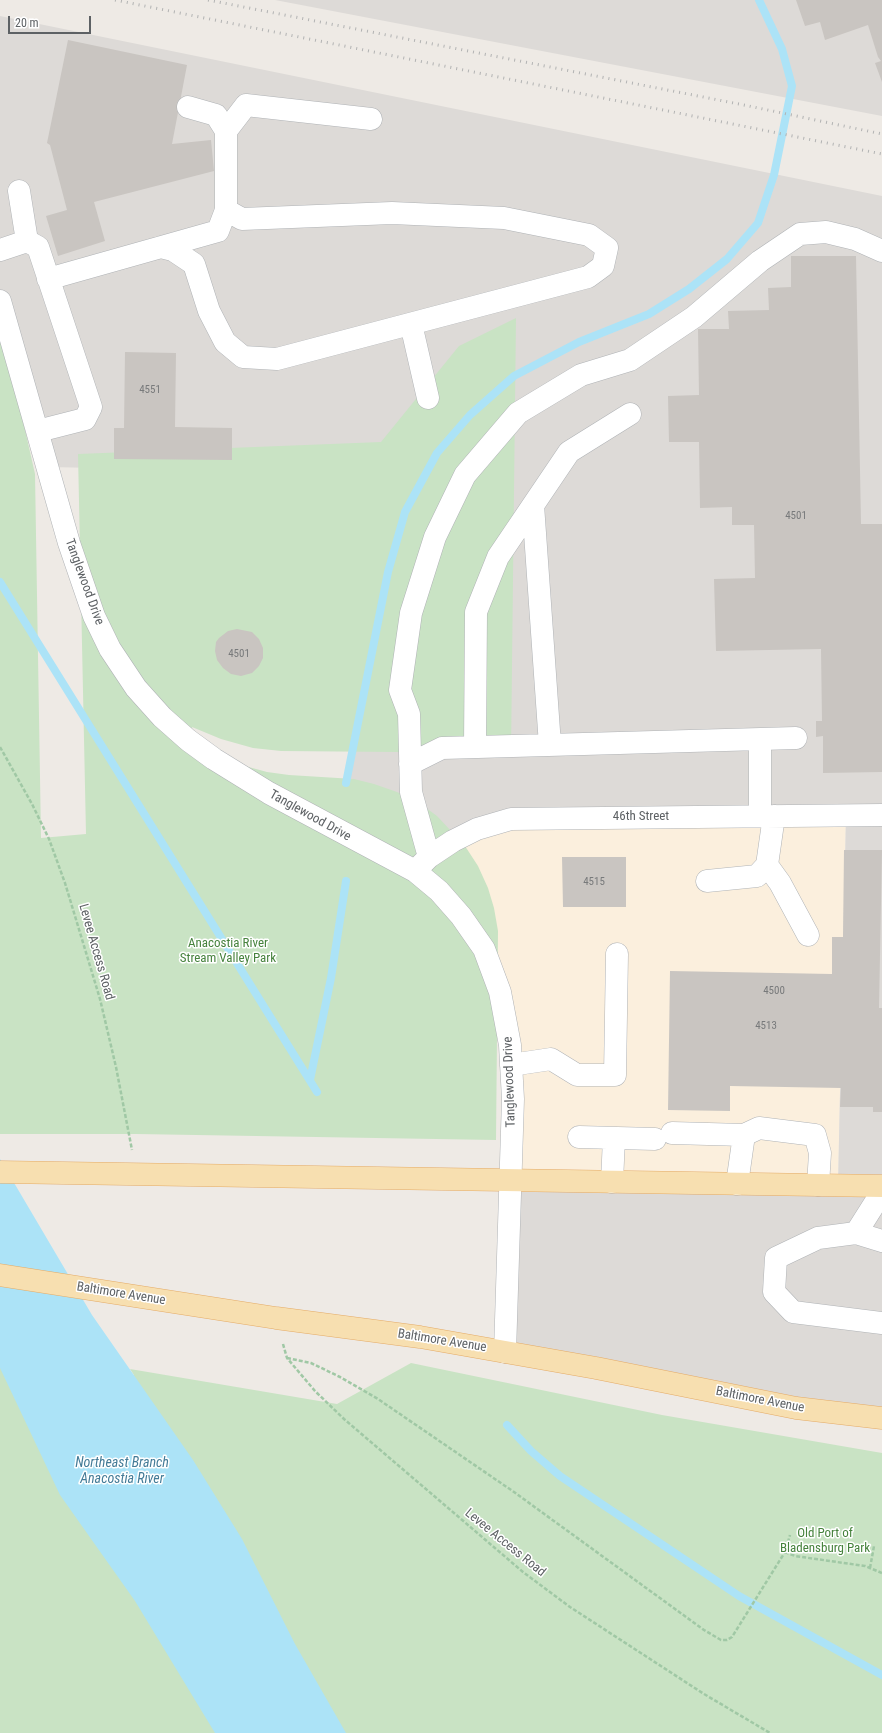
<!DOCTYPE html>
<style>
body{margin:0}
#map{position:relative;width:882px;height:1733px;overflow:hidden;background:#eeeae5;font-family:"Roboto Condensed",sans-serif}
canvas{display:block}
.scale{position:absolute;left:8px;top:16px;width:83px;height:18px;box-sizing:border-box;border:2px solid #5d6164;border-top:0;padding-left:5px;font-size:12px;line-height:14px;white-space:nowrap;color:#5d6164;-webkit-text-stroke:3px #fff;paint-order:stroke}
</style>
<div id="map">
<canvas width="882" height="1733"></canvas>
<div class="scale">20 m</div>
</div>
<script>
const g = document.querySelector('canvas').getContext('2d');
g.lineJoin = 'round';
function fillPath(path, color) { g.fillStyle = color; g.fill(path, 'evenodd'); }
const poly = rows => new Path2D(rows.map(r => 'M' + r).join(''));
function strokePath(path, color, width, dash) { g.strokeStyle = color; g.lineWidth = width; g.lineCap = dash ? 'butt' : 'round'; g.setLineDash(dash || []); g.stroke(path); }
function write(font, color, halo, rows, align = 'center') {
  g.font = font + ' "Roboto Condensed",sans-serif'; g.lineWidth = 3; g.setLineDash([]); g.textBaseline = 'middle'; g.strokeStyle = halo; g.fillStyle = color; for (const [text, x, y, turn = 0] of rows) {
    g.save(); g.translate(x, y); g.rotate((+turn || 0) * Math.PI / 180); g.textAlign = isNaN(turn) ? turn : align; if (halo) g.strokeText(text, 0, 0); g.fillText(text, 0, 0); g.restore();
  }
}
const commercial = poly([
 [846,815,838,1185,511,1180,510,1045,429,857,477,829]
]);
const industrial = poly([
 [275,0,882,0,882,116,746,90],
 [0,16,882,196,882,1418,505,1352,511,1180,838,1185,846,815,549,818,453,841,346,783,388,572,425,475,49,467,0,301]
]);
const green = poly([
 [0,305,7,350,35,474,41,838,86,834,78,454,381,442,459,346,516,318,511,753,281,751,253,748,221,739,192,727,195,747,234,763,267,772,289,775,354,779,374,784,397,792,418,802,437,816,465,846,478,866,488,888,494,908,498,931,496,1140,136,1134,0,1134],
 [0,1345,134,1375,130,1369,337,1404,411,1363,662,1415,882,1453,882,1733,0,1733]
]);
const water = poly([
 [0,1159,92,1315,193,1460,242,1539,295,1644,346,1733,215,1733,135,1601,60,1495,0,1368]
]);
const stream = poly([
 [0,582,317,1092],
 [346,783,388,572,405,512,437,453,470,415,514,376,579,342,649,314,689,289,727,259,758,223,774,175,792,86,782,49,759,0],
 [310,1080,331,978,346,881],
 [507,1425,531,1451,560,1476,739,1596,882,1675]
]);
const building = poly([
 [796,0,882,0,882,82,875,63,881,61,878,57,868,25,825,40,820,22,805,26],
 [68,40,187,65,172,144,211,140,214,171,94,202,105,241,58,256,46,216,67,210,50,145,47,143],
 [791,256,856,256,861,524,882,524,882,772,823,773,823,736,816,737,816,721,822,721,821,649,716,651,714,579,755,578,754,525,732,525,732,507,700,508,699,442,669,442,668,396,699,395,698,329,729,329,728,311,769,310,768,288,791,287],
 [125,352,176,353,175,427,232,428,232,460,114,459,114,428,124,428],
 [237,629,252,632,259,639,263,648,263,658,259,666,252,673,241,676,231,674,223,668,217,660,215,651,216,642,219,638,228,631],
 [844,850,882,850,879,1008,882,1008,882,1112,873,1112,873,1107,840,1107,841,1088,730,1086,730,1111,668,1110,670,971,832,974,832,937,843,937],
 [562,857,626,857,626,907,563,907]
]);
const path = poly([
 [0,747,32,804,49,839,65,883,100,999,116,1067,132,1150],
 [283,1344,287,1358,315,1391,344,1419,523,1572,570,1607,704,1694,770,1733],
 [287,1358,311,1363,340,1377,378,1399,514,1492,704,1630,721,1640,727,1640,732,1637,785,1552,790,1535],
 [785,1552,795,1556,865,1566,882,1573],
 [870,1568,874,1546]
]);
const minor = poly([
 [226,131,246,105,371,119],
 [19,191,27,241],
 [161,247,173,250,194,264,209,311,225,342,243,357,277,359,588,277,603,266,607,248,589,235,504,218,392,213,242,219,226,210],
 [0,250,27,241,38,247,91,407,85,419,38,431],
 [48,279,218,231,226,210,226,131,216,115,188,107],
 [0,301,69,543,94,616,110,649,136,688,162,717,188,740,214,759,269,793,415,871,439,891,461,916,484,949,500,992,510,1045,513,1099,505,1352],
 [411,324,428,398],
 [533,505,550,745],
 [760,740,760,816],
 [475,747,476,612,498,557,569,452,630,414],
 [410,764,442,748,796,738],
 [429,857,411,792,409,714,400,690,411,613,435,537,465,475,518,413,581,375,630,360,694,317,760,261,800,234,826,232,855,239,882,251],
 [767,865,780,883,808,935],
 [420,866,429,857,453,841,477,829,511,819,882,815],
 [707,881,757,876,767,865,774,816],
 [511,1065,551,1059,577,1075,615,1075,617,954],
 [672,1133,744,1135],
 [579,1137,655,1139],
 [612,1182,614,1138],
 [737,1184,744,1135,759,1128,815,1135,820,1153,818,1185],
 [856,1233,882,1192],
 [882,1241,856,1233,818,1238,776,1258,774,1292,793,1312,882,1323]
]);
const major = poly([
 [0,1172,882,1186],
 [0,1275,276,1318,420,1337,596,1368,796,1408,882,1418]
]);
const rail = poly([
 [115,0,882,154],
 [208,0,744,105,882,134]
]);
const numberNames = [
 ["4551",150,390],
 ["4501",796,516],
 ["4501",239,654],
 ["4515",594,882],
 ["4500",774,991],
 ["4513",766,1026]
];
const streetNames = [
 ["Tanglewood Drive",84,582,70],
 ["Tanglewood Drive",310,816,29],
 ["46th Street",641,817],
 ["Levee Access Road",96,952,74],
 ["Tanglewood Drive",510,1082,-92],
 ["Baltimore Avenue",121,1294,9],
 ["Baltimore Avenue",442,1341,9],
 ["Baltimore Avenue",760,1400,11],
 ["Levee Access Road",505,1543,39]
];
const parkNames = [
 ["Anacostia River",228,944],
 ["Stream Valley Park",228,959],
 ["Old Port of",825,1534],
 ["Bladensburg Park",825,1549]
];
const waterNames = [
 ["Northeast Branch",122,1463],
 ["Anacostia River",122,1479]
];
fillPath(commercial, '#fbefdd');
fillPath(industrial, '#dddad7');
fillPath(green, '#c9e3c4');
fillPath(water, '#ace3f7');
strokePath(stream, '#ace3f7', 8);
fillPath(building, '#c9c5c1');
strokePath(minor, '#b0b3b6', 23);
strokePath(major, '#e4ab67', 23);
strokePath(path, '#a0c8a5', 2.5, [4, 2]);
strokePath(minor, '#fff', 22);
strokePath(major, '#f7dfb0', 22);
strokePath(rail, '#b1b2b2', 3, [1, 5]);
write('11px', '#787a7b', null, numberNames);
write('13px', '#5d6164', '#fff', streetNames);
write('13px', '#46823d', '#fff', parkNames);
write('italic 14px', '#437b97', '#fff', waterNames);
</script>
